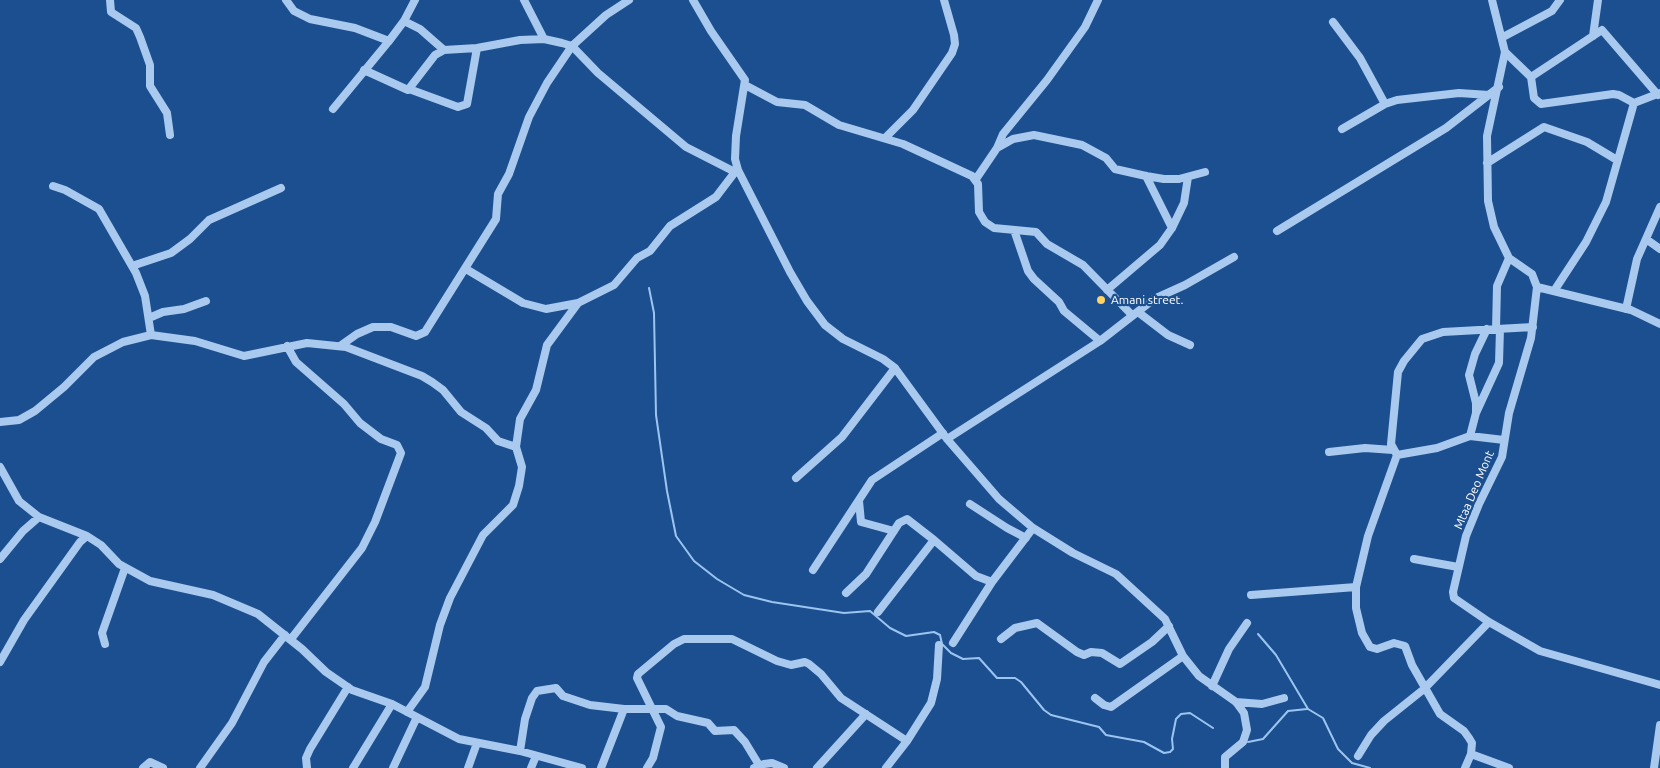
<!DOCTYPE html>
<style>
body{margin:0}
canvas{display:block;background:#1b4f8f}
</style>
<canvas width="1660" height="768"></canvas>
<script>
const g = document.querySelector('canvas').getContext('2d');
g.lineJoin = 'round';
const poly = rows => new Path2D(rows.map(r => 'M' + r).join(''));
function strokePath(path, color, width, dash) { g.strokeStyle = color; g.lineWidth = width; g.lineCap = dash ? 'butt' : 'round'; g.setLineDash(dash || []); g.stroke(path); }
function write(font, color, halo, rows, align = 'center') {
  g.font = font + ' Ubuntu,sans-serif'; g.lineWidth = 4.5; g.setLineDash([]); g.textBaseline = 'middle'; g.strokeStyle = halo; g.fillStyle = color; for (const [text, x, y, turn = 0] of rows) {
    g.save(); g.translate(x, y); g.rotate((+turn || 0) * Math.PI / 180); g.textAlign = isNaN(turn) ? turn : align; if (halo) g.strokeText(text, 0, 0); g.fillText(text, 0, 0); g.restore();
  }
}
const stream = poly([
 [649,288,654,313,656,415,667,491,676,536,694,561,717,579,744,595,772,602,844,613,870,611,890,628,906,636,934,632,940,635,942,644,951,653,963,659,979,658,997,678,1015,678,1021,682,1044,710,1051,715,1099,727,1106,735,1144,742,1164,753,1170,752,1173,749,1172,739,1176,719,1181,714,1190,713,1213,728],
 [1258,634,1276,655,1308,709,1323,718,1338,749,1352,763,1370,768],
 [1248,742,1263,739,1288,711,1307,709]
]);
const minor = poly([
 [110,0,111,12,136,28,140,37,150,65,150,86,167,113,170,135],
 [286,0,294,11,310,19,355,28,389,41],
 [524,0,544,39],
 [693,0,711,31,745,80,736,136,735,159,738,170,790,272,807,301,825,325,843,339,883,359,895,368,947,439,999,499,1033,528,1073,553,1116,574,1165,619,1183,656,1199,676,1236,702,1244,713,1247,730,1243,742,1225,757,1225,768],
 [1492,0,1505,52,1487,136,1488,201,1494,227,1509,258,1532,274,1537,287,1531,338,1509,413,1502,457,1479,504,1466,536,1453,592,1454,598,1489,622,1540,651,1660,685],
 [404,21,420,29,444,50],
 [1333,22,1360,58,1385,104],
 [1593,36,1598,0],
 [1503,37,1552,11,1560,0],
 [1505,52,1531,77,1534,98,1541,104,1613,94,1619,95,1634,103],
 [364,70,408,90,435,55,444,50,477,48,520,40,544,39,562,43,572,46,598,73,686,147,735,172],
 [1531,77,1602,30,1658,95],
 [745,85,777,102,805,105,839,125,903,144,972,176,978,184,979,212,985,222,994,228,1036,232,1047,244,1083,265,1132,315],
 [409,89,458,107,467,104,477,48],
 [333,109,389,41,404,21,415,0],
 [1342,129,1385,104,1397,100,1459,93,1489,95],
 [885,138,913,110,952,53,955,44,954,35,944,0],
 [997,148,1003,134,1047,80,1085,27,1098,0],
 [1487,163,1544,127,1587,142,1617,160],
 [1146,176,1172,228],
 [976,179,997,148,1013,139,1034,135,1082,145,1106,158,1115,169,1146,176,1164,179,1179,179,1205,172],
 [53,186,65,190,99,209,136,273,145,296,151,335],
 [1014,230,1028,271,1034,279,1059,302,1064,311,1100,341],
 [1277,231,1446,128,1499,87],
 [1646,239,1660,249],
 [132,266,171,253,190,239,209,220,281,188],
 [466,269,523,303,546,309,578,303,614,285,637,258,650,251,670,226,716,197,735,172,738,170],
 [1537,287,1631,310,1660,324],
 [1107,290,1160,245,1172,228,1184,203,1188,177],
 [1554,291,1586,242,1606,202,1634,103,1660,93],
 [1626,309,1637,259,1660,207],
 [1138,312,1168,335,1190,345],
 [149,318,163,312,184,309,206,301],
 [1496,329,1497,286,1509,258],
 [287,346,296,362,344,404,360,423,381,439,397,445,401,453,375,522,362,548,291,639],
 [340,346,357,334,373,327,391,327,416,336,425,332,496,219,498,194,509,174,529,117,547,83,572,46,606,15,629,0],
 [1476,412,1476,403,1469,375,1475,354,1487,329],
 [0,422,19,420,35,411,64,387,94,357,123,342,151,335,195,341,244,356,307,343,346,347,422,376,432,382,443,390,461,412,486,428,498,441,516,447,522,467,519,486,513,505,483,535,450,598,440,625,425,687,407,712],
 [1470,436,1476,413,1499,363,1500,329],
 [947,439,1100,341,1154,299,1185,285,1234,257],
 [516,447,520,419,536,390,547,345,578,303],
 [1329,452,1365,448,1393,450],
 [1397,455,1391,444,1398,372,1404,361,1422,339,1443,332,1533,327],
 [0,467,19,501,39,517,87,536,101,545,119,564,150,581,213,595,258,614,302,649,326,672,352,690,392,704,459,739,520,751,582,768],
 [796,478,842,437,895,368],
 [859,501,861,522,894,531],
 [970,504,1007,528,1026,538],
 [0,559,23,531,39,517],
 [1414,559,1458,567],
 [813,570,872,480,943,433],
 [846,593,866,574,899,523,907,519,934,540,976,576,992,582],
 [1251,595,1356,587],
 [878,612,934,540],
 [1001,639,1015,628,1037,623,1077,652,1084,655,1091,652,1102,653,1120,664,1152,642,1169,626],
 [953,643,992,582,1033,528],
 [105,644,102,633,125,568],
 [0,662,24,620,80,542,87,536],
 [1212,686,1229,649,1247,623],
 [1095,698,1104,705,1111,707,1183,656],
 [1236,702,1262,704,1284,698],
 [520,751,525,719,532,698,537,691,556,688,563,696,590,705,624,709],
 [1471,754,1509,768],
 [1358,756,1371,735,1384,721,1424,689,1489,622],
 [143,768,150,762,163,768],
 [200,768,232,723,264,662,285,635],
 [307,768,306,758,310,749,348,687],
 [353,768,392,704],
 [393,768,417,717],
 [468,768,477,743],
 [531,768,536,756],
 [601,768,624,709,666,709,677,716,708,723,715,731,734,730,745,742,759,765],
 [647,768,653,758,661,727,637,678,638,674,674,644,684,639,732,639,777,661,791,665,805,662,809,664,821,674,841,698,907,741],
 [754,768,764,764,772,763,784,768],
 [817,768,866,714],
 [886,768,907,741,931,703,937,679,939,645],
 [1465,768,1471,754,1472,743,1469,738,1464,731,1440,714,1412,665,1405,646,1394,643,1377,649,1370,647,1362,633,1356,608,1356,587,1368,536,1397,455,1437,448,1470,436,1504,440],
 [1654,768,1660,725]
]);
const markers = [
 [1101,300,5,"#ffd166"]
];
const poiNames = [
 ["Amani street.",1111,300]
];
const streetNames = [
 ["Mtaa Deo Mont",1474,490,-67]
];
strokePath(stream, '#9cc4f0', 2);
strokePath(minor, '#a9c9ee', 8);
for (const [x, y, r, color] of markers) { const dot = new Path2D(); dot.arc(x, y, r, 0, 2 * Math.PI); g.fillStyle = color; g.fill(dot); strokePath(dot, '#1b4f8f', 2); }
write('12px', '#fff', '#1b4f8f', poiNames, 'left');
write('12px', '#fff', '#1b4f8f', streetNames);
</script>
